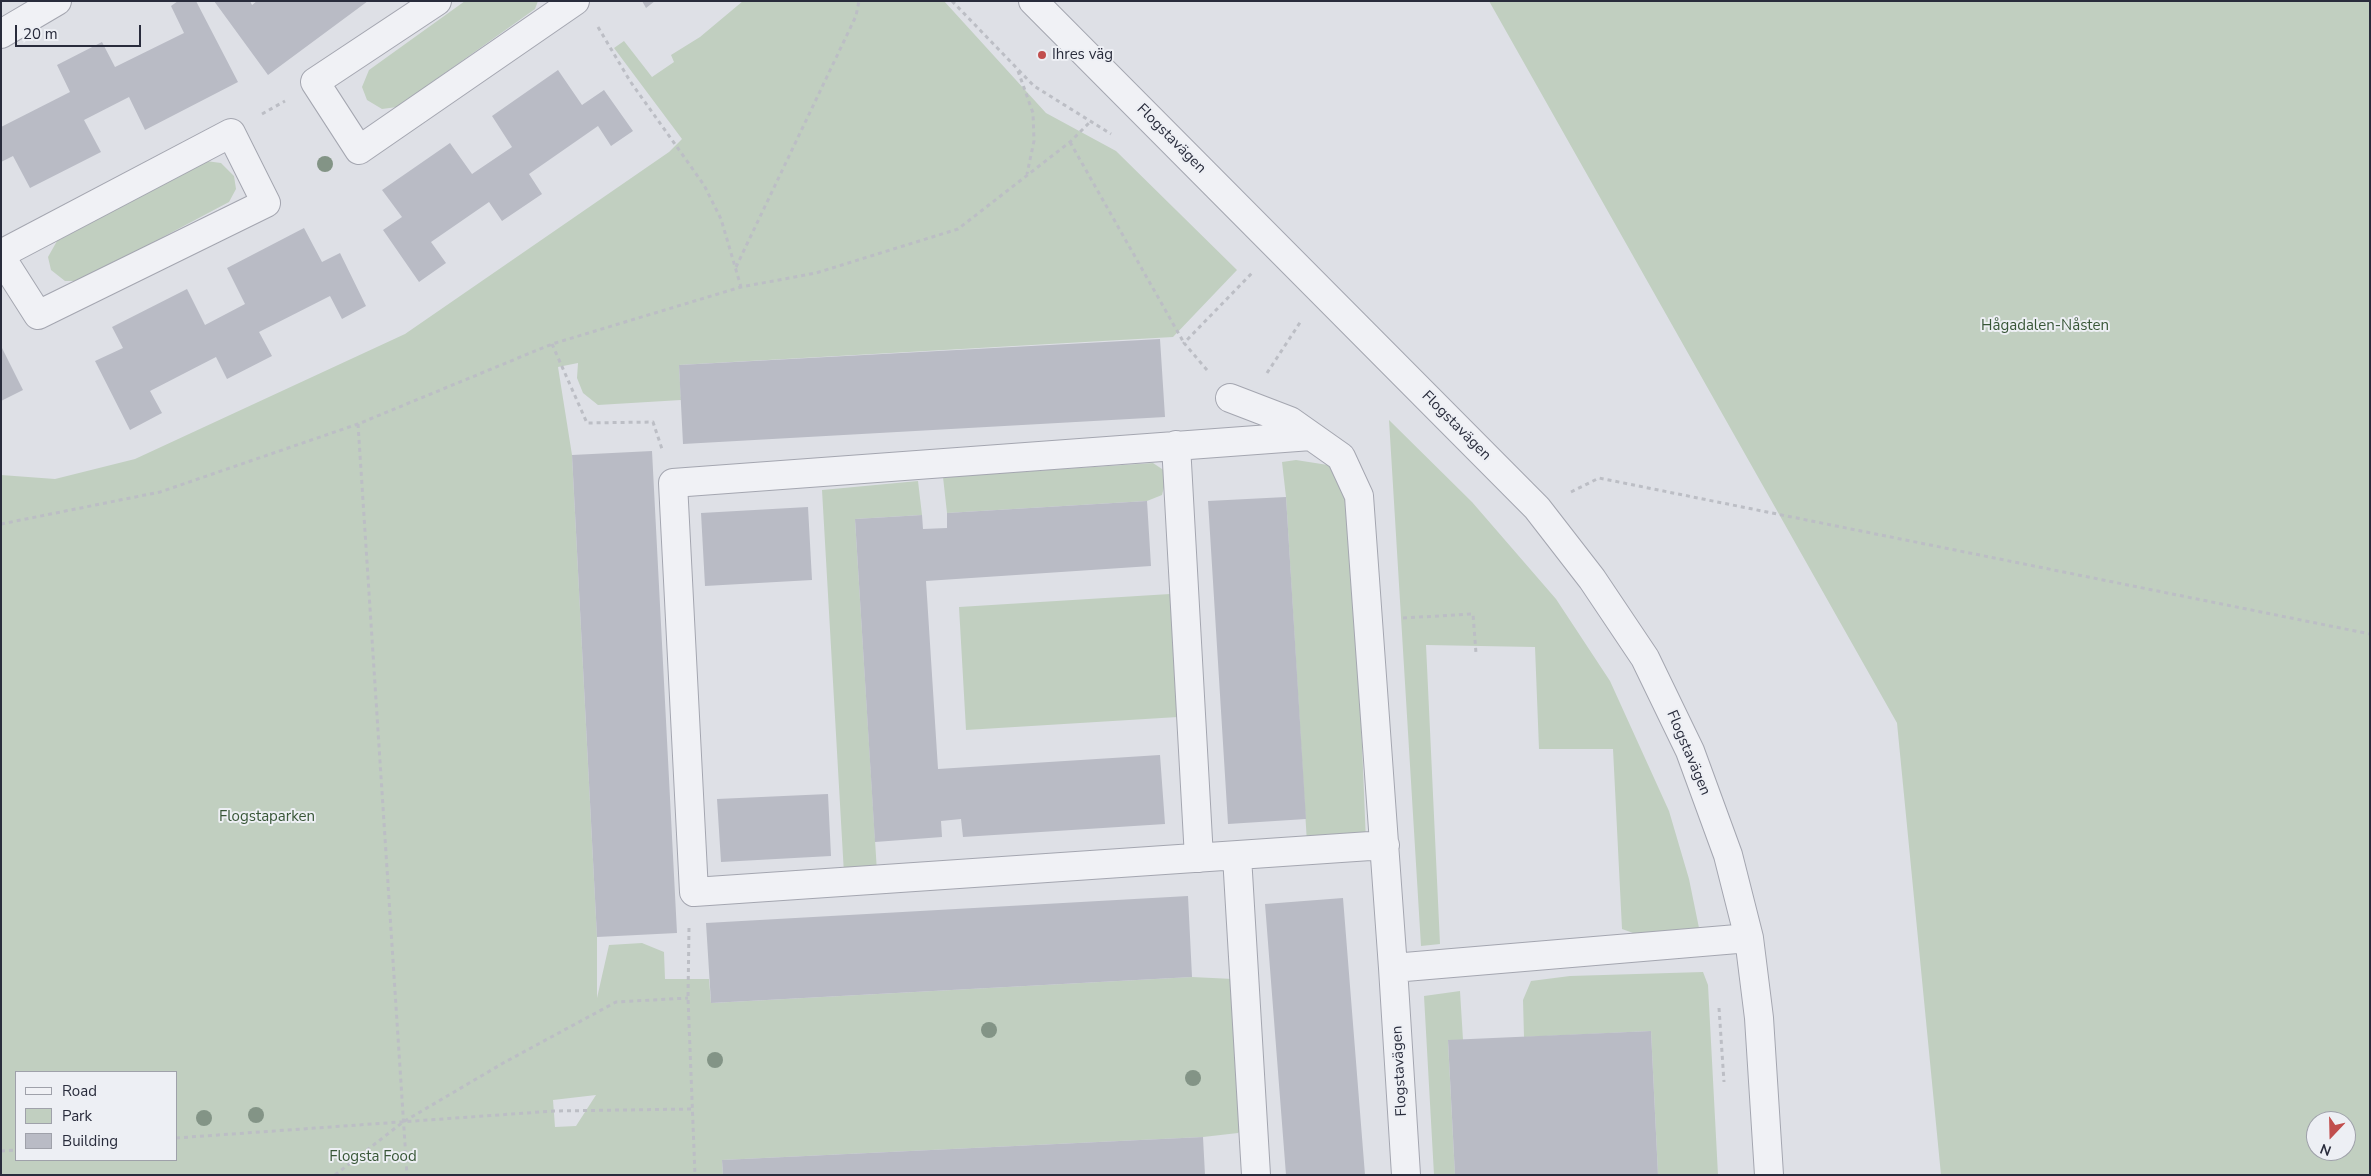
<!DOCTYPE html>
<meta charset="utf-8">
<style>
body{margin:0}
#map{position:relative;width:2371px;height:1176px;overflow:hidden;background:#dee0e6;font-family:"Nunito Sans",sans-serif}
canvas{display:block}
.frame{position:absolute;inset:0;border:2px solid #292c3c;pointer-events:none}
.legend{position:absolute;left:15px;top:1071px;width:162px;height:90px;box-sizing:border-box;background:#edeff4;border:1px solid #9fa1aa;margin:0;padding:6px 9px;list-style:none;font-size:15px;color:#292c3c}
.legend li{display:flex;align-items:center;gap:10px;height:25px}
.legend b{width:25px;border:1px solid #9fa1aa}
.north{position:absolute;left:2306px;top:1111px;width:50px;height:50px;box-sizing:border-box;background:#edeff4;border:1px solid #9fa1aa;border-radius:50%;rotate:201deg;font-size:14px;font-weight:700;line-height:20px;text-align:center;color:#292c3c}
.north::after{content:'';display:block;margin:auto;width:18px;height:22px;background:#c14e4d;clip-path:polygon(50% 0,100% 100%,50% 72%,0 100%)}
.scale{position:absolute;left:15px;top:25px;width:126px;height:22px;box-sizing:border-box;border:2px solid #292c3c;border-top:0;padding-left:6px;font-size:15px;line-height:18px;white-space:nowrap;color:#292c3c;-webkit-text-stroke:4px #edeff4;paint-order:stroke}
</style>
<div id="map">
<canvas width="2371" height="1176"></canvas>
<div class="frame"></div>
<ul class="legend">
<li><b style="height:6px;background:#f0f1f5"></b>Road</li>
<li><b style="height:14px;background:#c1cfc0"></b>Park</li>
<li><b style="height:14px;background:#b9bbc5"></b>Building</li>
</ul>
<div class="north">N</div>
<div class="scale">20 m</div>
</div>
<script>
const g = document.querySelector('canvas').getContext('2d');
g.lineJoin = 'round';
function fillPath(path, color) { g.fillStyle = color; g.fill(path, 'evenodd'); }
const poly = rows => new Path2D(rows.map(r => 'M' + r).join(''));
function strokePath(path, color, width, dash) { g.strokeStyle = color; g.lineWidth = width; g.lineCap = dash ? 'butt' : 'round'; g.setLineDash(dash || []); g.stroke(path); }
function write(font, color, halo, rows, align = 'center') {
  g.font = font + ' "Nunito Sans",sans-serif'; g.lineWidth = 4; g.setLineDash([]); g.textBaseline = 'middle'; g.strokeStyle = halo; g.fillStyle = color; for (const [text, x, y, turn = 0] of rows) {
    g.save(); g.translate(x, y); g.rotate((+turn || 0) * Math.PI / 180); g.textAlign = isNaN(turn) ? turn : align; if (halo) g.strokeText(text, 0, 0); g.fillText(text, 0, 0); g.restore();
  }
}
const green = poly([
 [465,1,538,1,535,9,397,107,382,109,367,100,362,87,369,70],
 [743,1,944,1,1046,113,1116,151,1237,270,1173,337,679,365,681,400,598,405,583,393,577,378,578,363,558,367,572,455,597,937,597,998,609,945,642,943,664,952,665,979,709,979,711,1003,1192,977,1233,979,1247,1123,1238,1133,1203,1137,722,1160,723,1175,1,1175,1,475,55,479,135,459,405,334,669,152,682,139,614,48,624,41,652,77,674,62,671,55,700,37],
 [16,1072,176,1072,176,1160,16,1160],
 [596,1095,576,1126,555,1127,553,1100],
 [1489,1,2370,1,2370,1175,1941,1175,1897,723],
 [2316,1121,2346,1121,2346,1151,2316,1151],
 [206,161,221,163,234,176,236,189,229,202,80,281,65,281,51,270,48,257,57,241],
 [1389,420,1472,502,1556,599,1610,681,1669,811,1689,879,1699,928,1636,934,1622,929,1613,749,1539,749,1535,647,1426,645,1440,944,1421,946],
 [1296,460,1328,465,1340,473,1352,501,1366,842,1307,843,1286,497,1282,462],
 [1153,463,1165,471,1165,483,1162,495,1147,501,947,513,943,477],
 [918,481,922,515,855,519,877,872,844,874,822,490],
 [1170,594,1178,717,966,730,959,607],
 [1703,972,1708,985,1718,1175,1658,1175,1651,1031,1524,1037,1523,1000,1531,981,1570,976],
 [1460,991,1463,1040,1448,1041,1455,1175,1434,1175,1424,996]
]);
const building = poly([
 [178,1,196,1,238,82,145,130,129,97,84,120,101,152,30,188,13,156,1,162,1,127,70,92,57,65,102,42,115,67,184,33,171,6],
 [214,1,250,1,252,5,257,1,368,1,268,75],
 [642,1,655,1,646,8],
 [558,70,582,105,604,90,633,131,611,146,598,126,529,174,542,194,502,221,489,202,431,242,446,263,419,282,383,230,402,217,382,190,450,143,472,174,512,147,492,116],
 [304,228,322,262,340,253,366,306,342,319,330,296,259,332,272,356,227,379,216,357,150,391,162,413,130,430,95,361,123,348,112,327,187,289,205,325,245,304,227,268],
 [1160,339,1165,417,683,444,679,365],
 [1,346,23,390,1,401],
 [652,451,677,933,597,937,572,455],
 [1286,497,1306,819,1228,824,1208,501],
 [1147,501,1151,566,926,581,938,769,1160,755,1165,824,963,837,961,819,941,821,942,837,875,842,855,519,922,515,923,529,947,528,947,513],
 [808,507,812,580,705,586,701,513],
 [828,794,831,856,721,862,717,799],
 [1188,896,1192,977,711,1003,706,923],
 [1343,898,1365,1175,1286,1175,1265,904],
 [1651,1031,1658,1175,1455,1175,1448,1040],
 [1203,1137,1205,1175,723,1175,722,1160]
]);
const path = poly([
 [952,1,1034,86,1111,134],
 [598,27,630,81,704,185,721,219,741,287],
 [1018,71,1033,113,1034,141,1027,174],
 [262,114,285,101],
 [1070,142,1184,343],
 [736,267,856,16,859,1],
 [552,344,587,423,653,422,662,449],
 [1207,370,1184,343,1252,273],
 [1267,373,1301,321],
 [358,424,407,1175],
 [1571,492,1599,478,2370,634],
 [1,524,160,492,358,424,552,344,741,287,816,273,958,229,1070,142,1090,122],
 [1403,618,1473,614,1476,653],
 [689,928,688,998,695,1175],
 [1719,1008,1724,1082],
 [176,1138,554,1111,693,1109],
 [1,1151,16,1150],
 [335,1175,403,1122,505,1062,616,1002,688,998]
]);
const minor = poly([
 [437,1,315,82,359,150,575,1],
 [1033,1,1537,508,1592,579,1645,658,1690,751,1728,855,1749,938,1759,1018,1769,1175],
 [1,34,57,1],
 [1,254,231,133,266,203,38,315,1,257],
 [1230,398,1290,421,1341,457,1359,496,1393,968,1749,938],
 [1311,436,673,483,694,892,1385,845],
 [1176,445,1199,858],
 [1237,856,1256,1175],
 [1393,968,1406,1175]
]);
const trees = [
 [325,164],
 [989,1030],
 [715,1060],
 [1193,1078],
 [256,1115],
 [204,1118]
];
const markers = [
 [1042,55,5,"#c14e4d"]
];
const poiNames = [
 ["Ihres väg",1052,55]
];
const streetNames = [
 ["Flogstavägen",1171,139,45],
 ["Flogstavägen",1456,426,45],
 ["Flogstavägen",1688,753,67],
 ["Flogstavägen",1400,1071,-93]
];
const parkNames = [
 ["Hågadalen-Nåsten",2045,326],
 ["Flogstaparken",267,817],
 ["Flogsta Food",373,1157]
];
fillPath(green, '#c1cfc0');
fillPath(building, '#b9bbc5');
strokePath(minor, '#a4a6b0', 30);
strokePath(path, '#bcbec5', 3, [4, 4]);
strokePath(minor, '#f0f1f5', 28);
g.fillStyle = '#839486';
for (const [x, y] of trees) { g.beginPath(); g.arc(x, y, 8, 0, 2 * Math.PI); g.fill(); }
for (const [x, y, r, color] of markers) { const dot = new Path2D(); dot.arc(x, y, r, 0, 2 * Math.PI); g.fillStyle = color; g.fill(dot); strokePath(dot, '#edeff4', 2); }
write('15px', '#292c3c', '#edeff4', poiNames, 'left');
write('15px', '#292c3c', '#edeff4', streetNames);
write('15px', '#385637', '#edeff4', parkNames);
</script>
